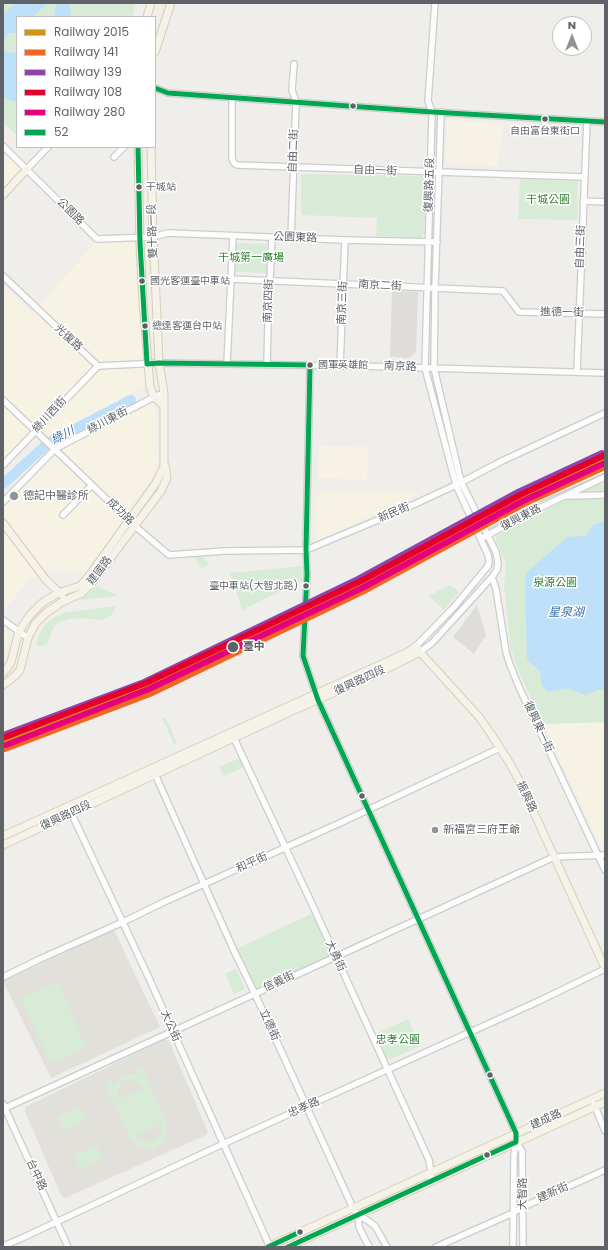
<!DOCTYPE html>
<meta charset="utf-8">
<style>
body{margin:0}
#map{position:relative;width:608px;height:1250px;overflow:hidden;background:#efeeea;font-family:Poppins,sans-serif}
canvas{display:block}
.frame{position:absolute;inset:0;border:4px solid #5f6368;pointer-events:none}
.legend{position:absolute;left:16px;top:16px;width:140px;height:132px;box-sizing:border-box;background:#fff;border:1px solid #bfc1c3;margin:0;padding:5px 7px;list-style:none;font-size:12px;color:#5f6368}
.legend li{display:flex;align-items:center;gap:8px;height:20px}
.legend b{width:20px;border:1px solid #bfc1c3}
.north{position:absolute;left:552px;top:16px;width:40px;height:40px;box-sizing:border-box;background:#fff;border:1px solid #bfc1c3;border-radius:50%;rotate:0deg;font-size:11px;font-weight:700;line-height:16px;text-align:center;color:#5f6368}
.north::after{content:'';display:block;margin:auto;width:14px;height:18px;background:#919496;clip-path:polygon(50% 0,100% 100%,50% 72%,0 100%)}
</style>
<div id="map">
<canvas width="608" height="1250"></canvas>
<div class="frame"></div>
<ul class="legend">
<li><b style="height:5px;background:#d1951a"></b>Railway 2015</li>
<li><b style="height:5px;background:#f26522"></b>Railway 141</li>
<li><b style="height:5px;background:#8e44ad"></b>Railway 139</li>
<li><b style="height:5px;background:#e4002b"></b>Railway 108</li>
<li><b style="height:5px;background:#e5007d"></b>Railway 280</li>
<li><b style="height:5px;background:#00a651"></b>52</li>
</ul>
<div class="north">N</div>
</div>
<script>
const g = document.querySelector('canvas').getContext('2d');
g.lineJoin = 'round';
function fillPath(path, color) { g.fillStyle = color; g.fill(path, 'evenodd'); }
const poly = rows => new Path2D(rows.map(r => 'M' + r).join(''));
function strokePath(path, color, width, dash) { g.strokeStyle = color; g.lineWidth = width; g.lineCap = dash ? 'butt' : 'round'; g.setLineDash(dash || []); g.stroke(path); }
function write(font, color, halo, rows, align = 'center') {
  g.font = font + ' Poppins,"Noto Sans TC",sans-serif'; g.lineWidth = 3; g.setLineDash([]); g.textBaseline = 'middle'; g.strokeStyle = halo; g.fillStyle = color; for (const [text, x, y, turn = 0] of rows) {
    g.save(); g.translate(x, y); g.rotate((+turn || 0) * Math.PI / 180); g.textAlign = isNaN(turn) ? turn : align; if (halo) g.strokeText(text, 0, 0); g.fillText(text, 0, 0); g.restore();
  }
}
const commercial = poly([
 [447,120,504,124,497,166,446,163],
 [3,152,21,169,3,189],
 [134,240,146,385,46,438,37,428,3,461,3,285,32,313,97,241],
 [150,402,157,409,158,468,88,571,86,573,64,573,52,571,47,568,28,581,3,611,3,508,59,450],
 [319,446,368,447,367,480,318,478],
 [321,492,416,493,417,495,316,541,316,497],
 [3,621,6,626,8,644,3,656],
 [605,723,605,851,603,851,601,848,544,724]
]);
const industrial = poly([
 [392,291,418,292,416,352,409,358,390,357],
 [477,605,486,635,474,654,453,637]
]);
const education = poly([
 [114,930,160,1027,51,1078,3,981],
 [165,1039,169,1041,208,1132,206,1135,65,1198,61,1195,25,1112,25,1107]
]);
const green = poly([
 [3,3,136,3,132,17,17,17,17,136,3,122],
 [301,174,423,176,427,181,424,233,421,238,376,236,377,218,301,215],
 [520,179,578,181,577,220,518,219],
 [236,243,267,244,266,273,236,272],
 [598,483,605,486,601,492,582,493,581,491],
 [605,497,605,722,544,724,520,675,511,649,504,586,505,573,506,564,496,540,496,536,568,499],
 [194,556,199,556,205,558,209,565,201,569],
 [302,566,302,581,242,610,230,573],
 [450,585,459,592,444,610,428,596],
 [97,586,119,596,79,600,86,596],
 [115,606,114,612,110,616,104,619,100,620,82,618,68,619,56,624,52,630,47,645,40,646,36,644,39,635,45,624,49,621,63,613],
 [165,717,177,743,174,744,162,718],
 [240,758,244,767,224,776,219,767],
 [313,913,333,955,256,991,236,949],
 [236,969,245,989,234,994,225,974],
 [58,982,86,1047,51,1064,20,998],
 [408,1019,420,1046,391,1059,387,1058,376,1034],
 [142,1067,168,1127,166,1137,164,1141,152,1150,145,1149,137,1146,130,1139,105,1083,111,1081,113,1086,120,1077,128,1073,139,1076,137,1069],
 [131,1079,140,1082,144,1088,120,1099,118,1095,118,1091,121,1084,124,1081],
 [160,1125,162,1129,161,1134,154,1141,148,1142,141,1141,136,1136],
 [81,1107,87,1120,64,1131,58,1116],
 [97,1145,104,1158,81,1169,73,1155]
]);
const water = poly([
 [16,3,47,3,33,17,17,17,17,33,9,33,5,39,3,40,3,14],
 [58,3,69,3,71,17,56,17,54,12],
 [3,52,17,53,17,102,3,98],
 [605,522,605,689,601,689,585,695,567,688,548,692,542,686,540,671,527,660,525,583,527,572,567,537,586,536,594,524]
]);
const river = poly([
 [3,484,48,443,131,400]
]);
const minor = poly([
 [155,88,168,93,432,112,605,122],
 [232,97,232,159,234,163,237,165,584,177],
 [3,146,97,239,153,237,168,233,345,240,437,242],
 [114,157,124,147],
 [27,169,48,147],
 [583,201,605,202],
 [291,238,296,102,292,90,294,64],
 [3,276,98,366,159,363,359,366,605,373],
 [231,279,503,291,519,312,605,314],
 [227,364,233,236],
 [267,365,268,321,272,237],
 [310,365,306,550,307,574,303,656,318,700,516,1133,516,1142,514,1155,513,1247],
 [340,366,345,240],
 [577,372,587,121],
 [3,400,92,485,129,521,169,555,224,551,306,550,404,509,456,485,502,461,605,413],
 [3,465,98,366],
 [567,496,605,495],
 [3,502,55,449,154,397,164,393],
 [63,515,92,485],
 [481,529,529,503,605,469],
 [484,537,531,512,605,477],
 [492,577,496,589,506,652,510,665,519,687,605,870],
 [3,620,28,638],
 [416,646,454,607,488,566,489,561,488,555,456,485,425,368,432,112,428,101,435,3],
 [420,652,432,643,492,577,497,570,498,563,496,552,461,482,434,368,435,288,441,112],
 [232,734,311,902,429,1160,431,1172,430,1182],
 [154,772,235,953,255,994,353,1208,358,1215,370,1222,375,1226,387,1247],
 [68,806,148,976,270,1247],
 [3,977,40,959,123,922,164,902,340,823,500,748],
 [3,1104,68,1247],
 [594,1104,605,1131],
 [3,1109,554,857,605,855],
 [516,1142,522,1151,523,1247],
 [358,1215,359,1227,369,1247],
 [3,1246,20,1239,223,1144,539,1001,605,969],
 [436,1247,513,1213,523,1207,605,1170]
]);
const major = poly([
 [147,17,151,3],
 [155,52,171,3],
 [138,147,140,243,143,303,150,387,154,397,164,406],
 [3,195,27,169],
 [3,523,46,580,62,595],
 [3,673,8,667,11,662,19,631,30,615,42,603,58,593,80,586,89,576,156,483,164,466,164,393,159,363,155,275,153,237,151,147],
 [3,685,15,676,20,670,28,638,35,624,46,613,62,602,82,593,91,584,161,491,167,478,165,465],
 [3,836,408,652,416,646,420,652,480,718,491,734,509,762,520,782,605,968],
 [3,845,292,711,376,674,420,652],
 [268,1247,605,1093],
 [288,1247,605,1102]
]);
const bus1 = poly([
 [155,88,168,93,432,112,605,122],
 [138,147,140,243,147,364,159,363,310,365],
 [268,1247,300,1232],
 [288,1247,516,1142,516,1133,318,700,303,656,307,574,306,550,310,365]
]);
const rail1 = poly([
 [3,742,147,688,361,585,521,498,605,459]
]);
const rail2 = poly([
 [5,749,150,694,364,591,524,504,605,467]
]);
const rail3 = poly([
 [3,735,144,682,358,579,518,492,602,453]
]);
const rail4 = poly([
 [3,738,146,683,361,581,520,495,605,455]
]);
const rail5 = poly([
 [6,745,149,689,364,587,523,501,605,463]
]);
const markers = [
 [353,106,3.5,"#5f6368"],
 [545,119,3.5,"#5f6368"],
 [139,187,3.5,"#5f6368"],
 [142,281,3.5,"#5f6368"],
 [145,326,3.5,"#5f6368"],
 [310,365,3.5,"#5f6368"],
 [14,496,5,"#919496"],
 [306,586,3.5,"#5f6368"],
 [233,647,6,"#5f6368"],
 [362,796,3.5,"#5f6368"],
 [435,830,4,"#919496"],
 [490,1075,3.5,"#5f6368"],
 [487,1155,3.5,"#5f6368"],
 [300,1232,3.5,"#5f6368"]
];
const busNames = [
 ["自由富台東街口",545,131,"center"],
 ["干城站",146,187],
 ["國光客運臺中車站",150,281],
 ["總達客運台中站",152,326],
 ["國軍英雄館",318,365],
 ["臺中車站(大智北路)",298,586,"right"]
];
const streetNames = [
 ["自由二街",294,151,-88],
 ["自由一街",375,171,2],
 ["復興路五段",430,185,-88],
 ["公園路",70,212,45],
 ["雙十路一段",153,231,-92],
 ["公園東路",295,238,2],
 ["自由三街",581,247,-88],
 ["南京二街",380,286,3],
 ["南京四街",269,301,-88],
 ["南京三街",343,303,-88],
 ["進德一街",562,313,1],
 ["光復路",68,338,43],
 ["南京路",400,367,2],
 ["綠川西街",50,415,-47],
 ["綠川東街",108,421,-28],
 ["成功路",120,512,44],
 ["新民街",394,513,-23],
 ["復興東路",521,518,-27],
 ["建國路",100,571,-53],
 ["復興路四段",360,681,-25],
 ["復興東一街",538,727,65],
 ["振興路",526,797,65],
 ["復興路四段",66,816,-25],
 ["和平街",252,863,-24],
 ["大勇街",335,956,65],
 ["信義街",279,982,-25],
 ["立德街",269,1025,66],
 ["大公街",170,1026,66],
 ["忠孝路",304,1108,-24],
 ["建成路",546,1120,-24],
 ["台中路",36,1175,65],
 ["建新街",553,1193,-24],
 ["大智路",523,1194,-90]
];
const parkNames = [
 ["干城公園",548,200],
 ["干城第一廣場",251,258],
 ["泉源公園",555,583],
 ["忠孝公園",398,1040]
];
const poiNames = [
 ["德記中醫診所",23,496],
 ["新福宮三府王爺",443,830]
];
const stopNames = [
 ["臺中",243,647]
];
const waterNames = [
 ["綠川",63,436,-28],
 ["星泉湖",566,613]
];
fillPath(commercial, '#f7f3e4');
fillPath(industrial, '#dfddda');
fillPath(education, '#e2e0da');
fillPath(green, '#d8ebd6');
fillPath(water, '#bfe0f9');
strokePath(river, '#bfe0f9', 10);
strokePath(minor, '#cbcccc', 8);
strokePath(major, '#d7ceb8', 9);
strokePath(minor, '#fdfcfc', 5.5);
strokePath(major, '#f4f2e9', 7);
strokePath(bus1, '#00a651', 5);
strokePath(rail1, '#d1951a', 6);
strokePath(rail2, '#f26522', 6);
strokePath(rail3, '#8e44ad', 6);
strokePath(rail4, '#e4002b', 6);
strokePath(rail5, '#e5007d', 6);
for (const [x, y, r, color] of markers) { const dot = new Path2D(); dot.arc(x, y, r, 0, 2 * Math.PI); g.fillStyle = color; g.fill(dot); strokePath(dot, '#fff', 1.5); }
write('10px', '#5f6368', '#fff', busNames, 'left');
write('11px', '#5f6368', '#fff', streetNames);
write('11px', '#348238', '#fff', parkNames);
write('11px', '#5f6368', '#fff', poiNames, 'left');
write('bold 11px', '#5f6368', '#fff', stopNames, 'left');
write('italic 12px', '#4174aa', '#fff', waterNames);
</script>
